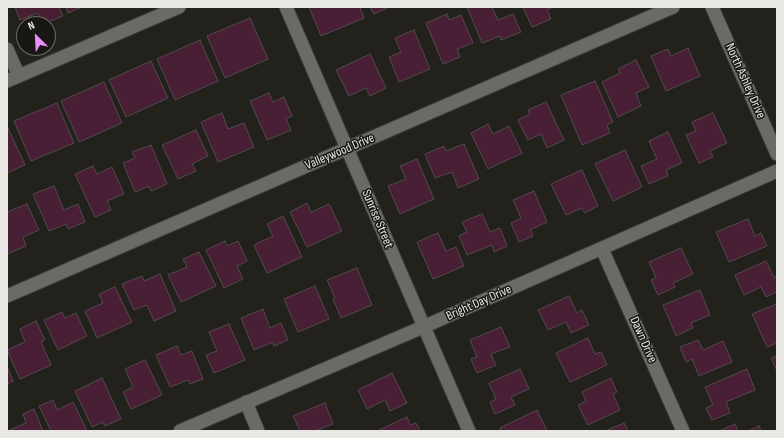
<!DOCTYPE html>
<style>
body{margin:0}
#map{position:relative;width:784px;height:438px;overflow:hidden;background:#22211c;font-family:"Sofia Sans Condensed",sans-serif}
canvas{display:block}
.frame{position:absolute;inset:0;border:8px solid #e8e7e4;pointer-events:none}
.north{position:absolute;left:16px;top:16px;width:40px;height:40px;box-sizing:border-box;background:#191713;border:1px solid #6c6a67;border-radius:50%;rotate:336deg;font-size:11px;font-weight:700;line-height:16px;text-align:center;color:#e8e7e4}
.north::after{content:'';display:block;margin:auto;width:14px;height:18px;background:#ec8cfb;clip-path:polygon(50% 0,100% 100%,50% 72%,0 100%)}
</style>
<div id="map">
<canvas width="784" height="438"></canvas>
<div class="frame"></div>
<div class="north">N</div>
</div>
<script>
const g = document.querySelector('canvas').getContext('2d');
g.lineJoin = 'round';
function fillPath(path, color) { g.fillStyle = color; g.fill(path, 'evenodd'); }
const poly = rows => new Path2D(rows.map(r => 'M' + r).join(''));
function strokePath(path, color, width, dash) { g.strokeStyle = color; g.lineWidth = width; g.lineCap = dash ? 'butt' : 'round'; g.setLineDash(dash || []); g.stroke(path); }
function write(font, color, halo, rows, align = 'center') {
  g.font = font + ' "Sofia Sans Condensed",sans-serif'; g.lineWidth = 3; g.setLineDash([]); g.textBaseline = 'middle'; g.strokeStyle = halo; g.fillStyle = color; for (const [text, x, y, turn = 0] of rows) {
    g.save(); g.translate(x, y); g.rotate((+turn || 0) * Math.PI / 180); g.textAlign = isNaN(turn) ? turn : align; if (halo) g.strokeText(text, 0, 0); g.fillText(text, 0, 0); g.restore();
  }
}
const building = poly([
 [15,7,59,7,63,16,43,24,38,13,20,20,15,7],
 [66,7,82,7,68,13,66,7],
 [309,7,360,7,364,18,321,36,309,7],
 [370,7,389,7,374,14,370,7],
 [467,7,492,7,498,20,513,14,521,32,501,40,500,36,482,43,467,7],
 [523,7,553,7,547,10,551,19,532,27,523,7],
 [447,14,449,20,461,15,473,43,457,49,460,57,443,64,426,23,447,14],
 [250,18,268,59,225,78,207,36,250,18],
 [414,30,430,69,399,82,389,57,401,52,395,38,414,30],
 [200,40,218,81,175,100,157,59,200,40],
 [688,48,700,76,666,91,651,56,668,49,671,56,688,48],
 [370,54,386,88,370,96,366,88,349,96,336,70,370,54],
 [636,60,649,87,636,93,641,106,618,117,602,82,620,73,618,69,636,60],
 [151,61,168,98,126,117,109,80,151,61],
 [595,81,613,122,607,125,610,133,582,145,561,95,595,81],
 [104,82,122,123,79,142,61,101,104,82],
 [269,93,273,102,284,97,292,116,286,119,291,130,267,140,250,101,269,93],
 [546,102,564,140,547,148,541,134,528,140,518,120,530,114,528,110,546,102],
 [57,103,74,143,31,161,14,121,57,103],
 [222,113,228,129,244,123,254,147,218,162,201,122,222,113],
 [713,113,727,143,710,151,713,157,699,163,686,135,696,131,692,122,713,113],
 [488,124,493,134,509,126,522,153,488,169,471,133,488,124],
 [7,126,25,165,7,173,7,126],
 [196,130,208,156,192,164,196,171,178,179,162,145,196,130],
 [668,132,682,163,666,170,668,176,649,184,641,166,657,159,649,141,668,132],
 [464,144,479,179,458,188,452,172,435,178,425,154,444,146,446,151,464,144],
 [151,145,167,184,151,191,149,186,135,192,123,163,135,158,132,152,151,145],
 [625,150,642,187,613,201,595,164,625,150],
 [417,159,434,199,400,214,388,186,406,179,400,166,417,159],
 [93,166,97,174,112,167,124,194,107,201,111,210,95,217,75,174,93,166],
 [582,170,598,206,585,213,582,208,566,215,551,184,582,170],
 [54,186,64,210,78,204,85,222,68,229,66,224,49,231,33,194,54,186],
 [534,191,547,222,530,230,533,236,519,242,511,223,521,218,513,200,534,191],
 [307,203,311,212,329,204,342,231,307,247,290,212,307,203],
 [27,204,39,230,23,237,26,246,7,254,7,212,27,204],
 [482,214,490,232,500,228,507,246,494,252,492,245,467,255,459,236,467,232,462,222,482,214],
 [283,216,302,257,267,273,254,245,273,236,267,224,283,216],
 [748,219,755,236,761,233,767,246,729,262,716,232,748,219],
 [438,233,446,251,456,247,464,266,433,279,417,242,438,233],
 [225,241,227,246,238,241,247,261,237,266,243,279,224,288,206,250,225,241],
 [681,248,693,274,673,283,675,287,658,295,651,280,656,278,649,262,681,248],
 [199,252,216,286,181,302,168,275,187,267,183,259,199,252],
 [766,261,774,277,777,276,777,292,766,297,761,287,744,295,735,275,766,261],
 [357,268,372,305,341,318,333,299,335,298,327,280,357,268],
 [160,274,176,311,154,321,147,305,134,310,122,284,142,276,144,281,160,274],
 [315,286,329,319,298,332,284,299,315,286],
 [115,287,132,322,97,338,85,311,103,303,99,294,115,287],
 [700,290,710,315,691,323,693,328,676,336,663,305,700,290],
 [569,296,577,313,582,310,589,325,571,333,566,322,548,330,538,310,569,296],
 [777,304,777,343,767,347,752,314,777,304],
 [263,309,270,328,281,323,288,340,274,346,273,342,254,350,241,318,263,309],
 [62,312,65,318,76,313,87,336,58,350,44,320,62,312],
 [36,321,45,340,41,342,51,365,20,379,7,350,25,342,20,329,36,321],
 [229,324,245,360,214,373,206,355,217,351,209,332,229,324],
 [501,327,510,347,491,354,496,365,477,373,471,359,477,357,470,340,501,327],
 [588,338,595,354,601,352,607,365,570,382,556,353,588,338],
 [698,340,703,350,723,341,732,362,699,376,692,359,686,362,680,347,698,340],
 [177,346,181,355,192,351,203,379,190,384,188,380,170,387,156,355,177,346],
 [777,356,777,371,771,358,777,356],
 [145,360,162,395,131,409,123,392,133,387,125,369,145,360],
 [7,366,13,381,7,384,7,366],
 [520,369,529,389,511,397,515,405,495,414,490,402,496,399,489,383,520,369],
 [747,369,755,390,726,402,730,413,712,420,706,408,713,405,705,387,747,369],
 [392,373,407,403,390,411,385,400,367,409,358,390,392,373],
 [102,378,121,419,105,426,103,422,92,427,75,391,102,378],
 [611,378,617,392,613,394,620,410,588,425,578,405,586,401,582,392,611,378],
 [53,400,57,410,73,402,87,431,51,431,39,406,53,400],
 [325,403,333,424,315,431,300,431,293,416,325,403],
 [34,409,43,431,11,431,10,430,26,423,23,414,34,409],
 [537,410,547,431,501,431,500,428,537,410],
 [407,417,410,425,416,423,420,431,377,431,407,417],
 [624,423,628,431,605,431,624,423],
 [735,424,738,431,719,431,735,424],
 [759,426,761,431,748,431,759,426]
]);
const street = poly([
 [286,7,469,431],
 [712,7,777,154],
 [7,49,19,76],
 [7,81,179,7],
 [602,249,683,431],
 [7,296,673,7],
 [246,402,258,431],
 [180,431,423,327,777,171]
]);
const streetNames = [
 ["North Ashley Drive",745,81,66],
 ["Valleywood Drive",340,152,-23],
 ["Sunrise Street",377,219,67],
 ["Bright Day Drive",479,303,-24],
 ["Dawn Drive",643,340,66]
];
fillPath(building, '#491f35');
strokePath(building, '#514b4d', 1);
strokePath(street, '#3c3b38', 15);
strokePath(street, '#6b6a64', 13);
write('13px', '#e8e7e4', '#191713', streetNames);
</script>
